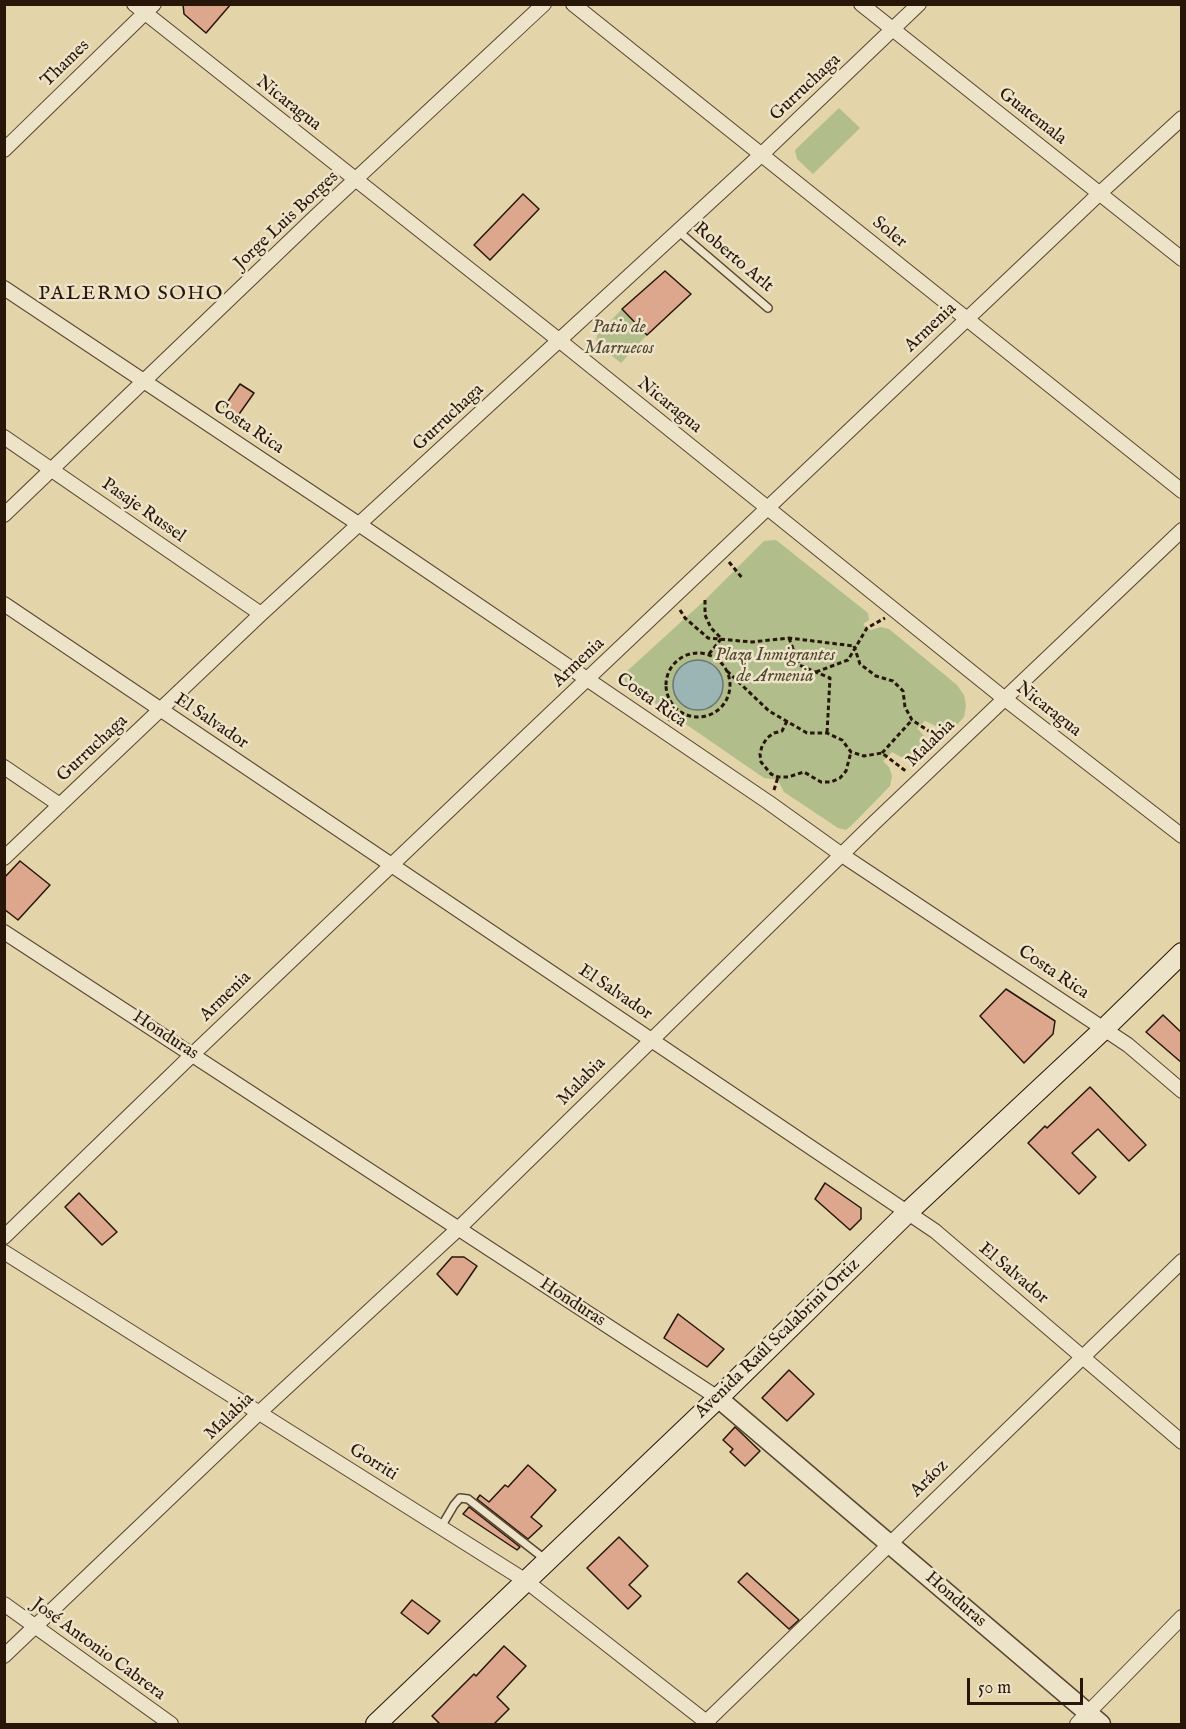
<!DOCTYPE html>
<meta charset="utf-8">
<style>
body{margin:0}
#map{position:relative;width:1186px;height:1729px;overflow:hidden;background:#e3d4aa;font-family:"IM FELL English",serif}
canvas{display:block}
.frame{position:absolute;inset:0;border:6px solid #281609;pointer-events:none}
.scale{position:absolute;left:967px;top:1678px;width:116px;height:27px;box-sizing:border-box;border:3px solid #281609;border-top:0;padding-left:8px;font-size:18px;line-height:21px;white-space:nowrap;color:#281609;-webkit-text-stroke:4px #ede3c8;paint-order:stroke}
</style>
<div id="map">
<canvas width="1186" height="1729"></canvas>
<div class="frame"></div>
<div class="scale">50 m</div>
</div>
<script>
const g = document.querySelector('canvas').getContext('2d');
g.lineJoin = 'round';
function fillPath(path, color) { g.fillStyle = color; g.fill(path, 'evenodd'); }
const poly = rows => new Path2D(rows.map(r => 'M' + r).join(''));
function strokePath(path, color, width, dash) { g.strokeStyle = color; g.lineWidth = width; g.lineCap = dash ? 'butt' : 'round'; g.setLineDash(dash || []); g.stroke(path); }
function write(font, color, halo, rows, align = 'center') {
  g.font = font + ' "IM FELL English",serif'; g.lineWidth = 5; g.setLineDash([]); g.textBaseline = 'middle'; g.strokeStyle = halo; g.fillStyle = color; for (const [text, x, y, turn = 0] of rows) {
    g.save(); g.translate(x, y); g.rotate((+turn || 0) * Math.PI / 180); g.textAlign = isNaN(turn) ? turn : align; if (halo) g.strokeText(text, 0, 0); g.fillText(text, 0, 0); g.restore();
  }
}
const green = poly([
 [839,108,860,128,813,174,797,159,795,150],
 [622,309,647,335,621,363,596,343,597,335],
 [776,540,868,613,869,620,863,624,867,628,871,630,881,627,889,629,957,685,964,695,966,706,964,717,957,725,948,729,942,729,925,721,917,728,925,737,926,742,925,747,914,758,901,757,892,752,883,761,889,767,892,776,890,786,852,825,846,830,838,828,784,792,778,780,764,778,626,683,624,678,625,673,705,600,764,541]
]);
const water = poly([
 '673 685a25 25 0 1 1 50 0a25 25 0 1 1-50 0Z'
]);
const building = poly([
 [183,4,231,4,206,33,184,14,183,4],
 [523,194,539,209,490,260,474,245,523,194],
 [665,271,691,294,647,335,622,309,665,271],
 [240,384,254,393,237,417,224,407,240,384],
 [20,861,50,885,18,920,4,909,4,878,20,861],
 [1006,989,1055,1021,1053,1034,1024,1063,980,1016,1006,989],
 [1163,1015,1182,1033,1182,1063,1146,1032,1163,1015],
 [1090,1087,1146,1145,1129,1161,1098,1129,1072,1153,1096,1177,1079,1194,1028,1143,1045,1126,1047,1128,1090,1087],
 [825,1183,861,1208,861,1219,850,1230,815,1199,825,1183],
 [79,1193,117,1232,102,1245,65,1207,79,1193],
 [452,1257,464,1257,477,1266,457,1295,437,1274,452,1257],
 [678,1314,724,1349,707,1367,664,1338,678,1314],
 [789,1370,814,1394,787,1421,762,1398,789,1370],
 [735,1427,760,1451,745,1466,730,1452,733,1449,723,1440,735,1427],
 [528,1465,556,1490,531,1517,542,1526,528,1539,477,1499,480,1495,489,1502,505,1485,508,1487,528,1465],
 [469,1507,520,1547,517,1550,463,1514,469,1507],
 [619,1537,648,1566,629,1585,641,1596,628,1609,587,1568,619,1537],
 [747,1573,799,1620,789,1629,738,1582,747,1573],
 [412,1600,440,1621,428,1634,401,1613,412,1600],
 [504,1646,526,1666,497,1697,509,1709,493,1725,441,1725,432,1716,474,1674,476,1676,504,1646]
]);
const path = poly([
 [729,562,743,579],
 [705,600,705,615,711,628,720,637],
 [680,610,685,618,708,638,752,642,789,638,854,646],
 [789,638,799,665,830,678,827,733],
 [854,646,860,664,876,676,893,681,903,691,905,707,912,720,941,739],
 '666 685a32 32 0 1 1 64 0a32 32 0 1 1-64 0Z',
 [709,654,721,639],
 [727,671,769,711,807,733,827,733,842,740,851,752,864,756,882,753,907,772],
 [816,672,848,660,867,628,885,618],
 [669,721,676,709],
 [787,721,782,731,774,733,767,738,762,746,760,754,761,762,771,774,778,777,788,777,804,772,821,782,831,782,840,778,846,771,851,752],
 [882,753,912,720],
 [774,790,778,777]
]);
const service = poly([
 [678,231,768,308],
 [441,1527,454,1505,460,1498,468,1499,546,1560]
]);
const minor = poly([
 [134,4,560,341,1005,699,1182,836],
 [573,4,1182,491],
 [861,4,1182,259],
 [4,150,154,4],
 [4,288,360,525,768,802,842,855,1128,1045,1182,1091],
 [4,437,261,614],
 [4,515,315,217,544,4],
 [4,604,935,1231,1182,1442],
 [4,767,60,805],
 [4,858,261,614,762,154,919,4],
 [4,932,718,1398],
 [4,1237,193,1054,547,717,1100,193,1182,118],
 [4,1252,526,1581,709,1724],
 [4,1604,171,1724],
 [4,1656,262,1410,458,1229,874,823,1182,530],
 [704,1724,1182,1261],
 [1077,1724,1182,1617]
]);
const tertiary = poly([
 [718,1398,1101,1724]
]);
const secondary = poly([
 [376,1724,718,1398,908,1212,1104,1029,1182,953]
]);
const streetNames = [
 ["Thames",66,64,-44],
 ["Gurruchaga",806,88,-43],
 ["Nicaragua",288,104,38],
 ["Guatemala",1032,117,38],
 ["Jorge Luis Borges",287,221,-43],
 ["Soler",889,233,39],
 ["Roberto Arlt",733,258,40],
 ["Armenia",931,328,-43],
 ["Nicaragua",669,406,39],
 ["Gurruchaga",449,418,-43],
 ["Costa Rica",248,428,34],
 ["Pasaje Russel",143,511,35],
 ["Armenia",579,663,-43],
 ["Costa Rica",651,701,35],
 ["Nicaragua",1048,710,38],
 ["El Salvador",211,722,34],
 ["Malabia",931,744,-44],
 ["Gurruchaga",93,749,-43],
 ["Costa Rica",1053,973,34],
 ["El Salvador",615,993,34],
 ["Armenia",226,997,-44],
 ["Honduras",165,1036,33],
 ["Malabia",582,1082,-45],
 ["El Salvador",1013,1274,40],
 ["Honduras",572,1303,33],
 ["Avenida Raúl Scalabrini Ortiz",778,1339,-44],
 ["Malabia",230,1417,-43],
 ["Gorriti",373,1463,32],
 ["Aráoz",930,1479,-44],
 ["Honduras",955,1600,41],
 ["José Antonio Cabrera",98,1650,36]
];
const parkNames = [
 ["Patio de",619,328],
 ["Marruecos",619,349],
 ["Plaza Inmigrantes",775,656],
 ["de Armenia",775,677]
];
const neighbourhoodNames = [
 ["PALERMO SOHO",131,295]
];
fillPath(green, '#b1bd8b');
fillPath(water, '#9ab5b4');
strokePath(water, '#6c7570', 1.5);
fillPath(building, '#dca78d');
strokePath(building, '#281609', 1.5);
strokePath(service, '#574631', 10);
strokePath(minor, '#574631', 16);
strokePath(tertiary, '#574631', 21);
strokePath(secondary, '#281609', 22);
strokePath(path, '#281609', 3, [4.5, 3]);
strokePath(service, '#ede3c8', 7);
strokePath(minor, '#ede3c8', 14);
strokePath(tertiary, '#ede3c8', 18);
strokePath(secondary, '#ede3c8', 20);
write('18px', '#281609', '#ede3c8', streetNames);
write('italic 18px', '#514830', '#ede3c8', parkNames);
g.letterSpacing = '1.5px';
write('20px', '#281609', '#ede3c8', neighbourhoodNames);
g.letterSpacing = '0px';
</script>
